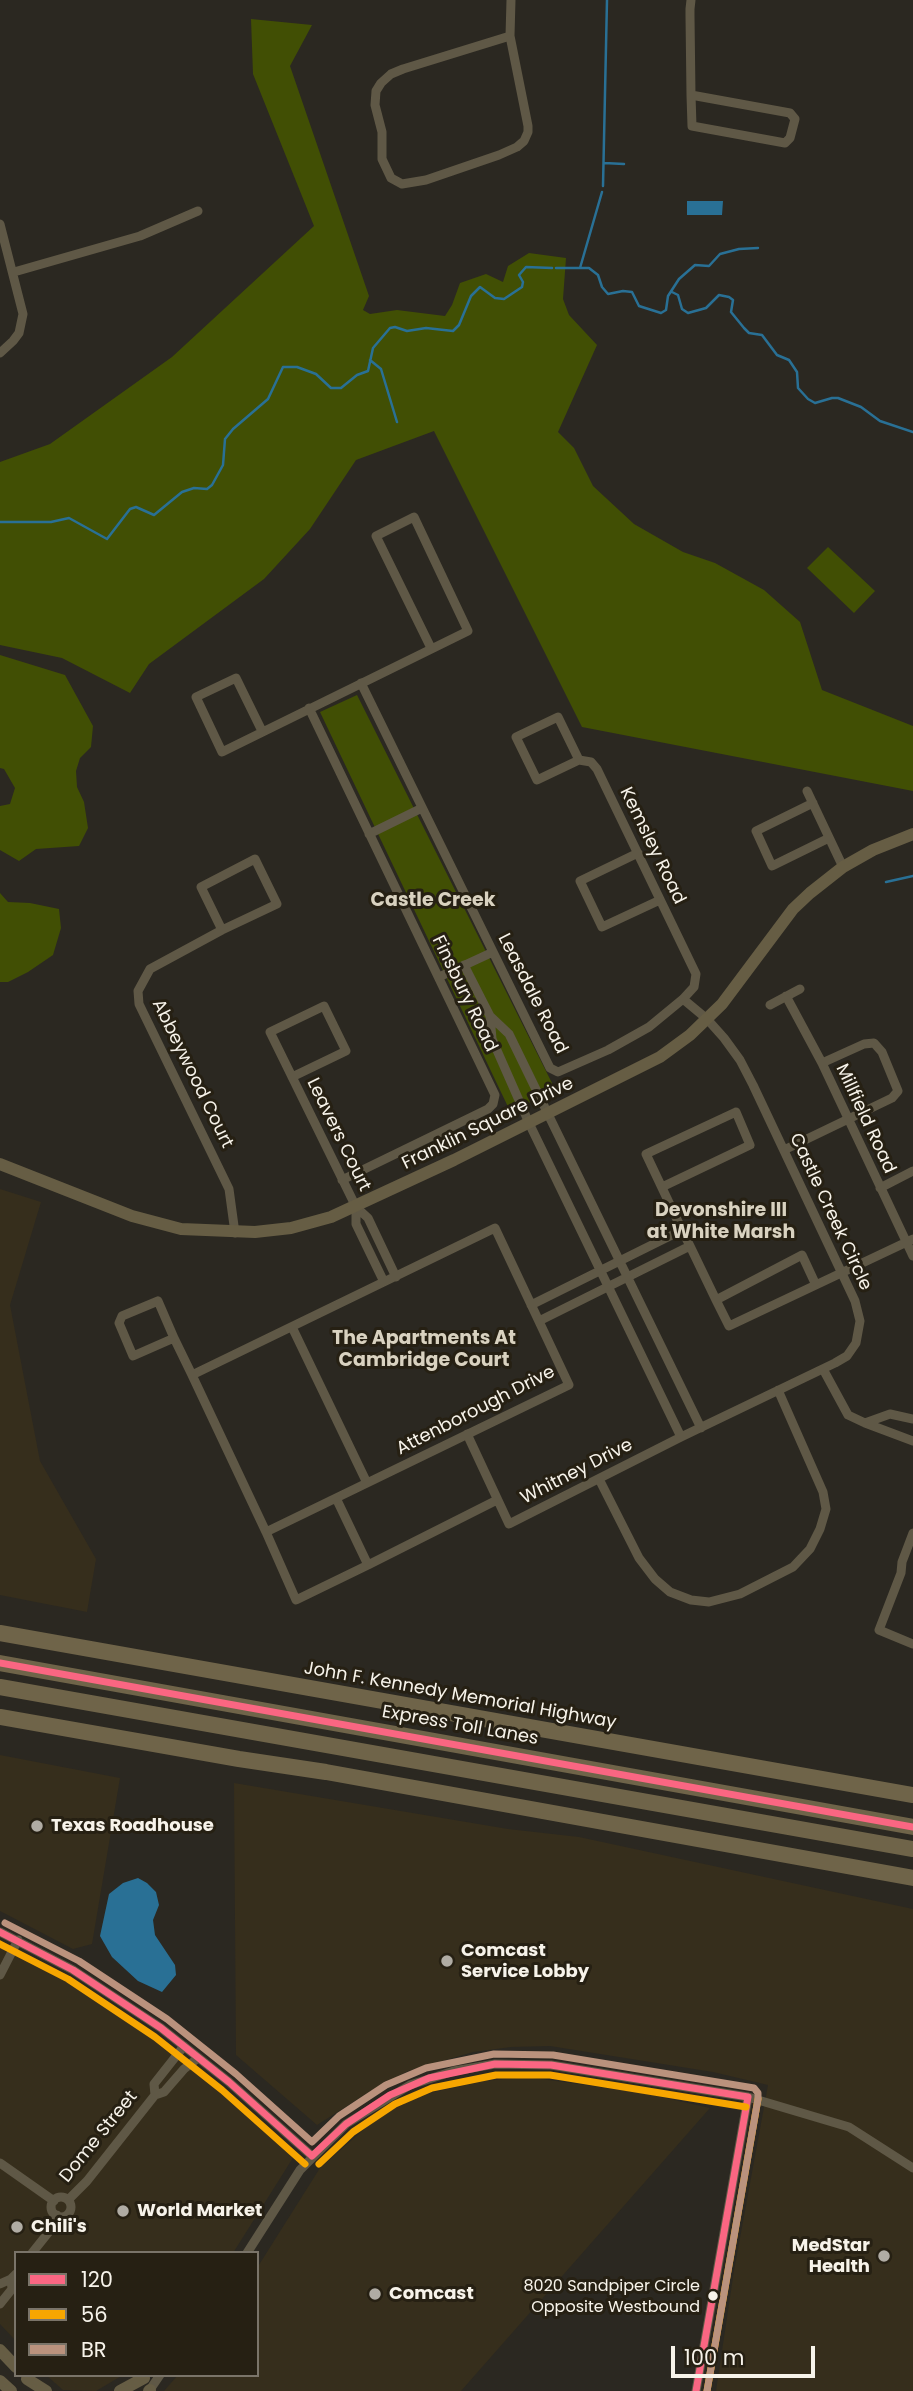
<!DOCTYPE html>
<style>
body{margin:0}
#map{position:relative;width:913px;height:2391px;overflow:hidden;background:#2b2821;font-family:Poppins,sans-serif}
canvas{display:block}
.legend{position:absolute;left:14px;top:2251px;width:245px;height:126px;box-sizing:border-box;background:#262013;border:2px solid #7a7469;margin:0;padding:9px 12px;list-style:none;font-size:21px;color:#f7f3ea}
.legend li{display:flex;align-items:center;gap:14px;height:35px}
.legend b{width:35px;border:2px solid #7a7469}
.scale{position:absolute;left:671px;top:2346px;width:144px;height:32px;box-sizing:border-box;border:4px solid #f7f3ea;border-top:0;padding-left:9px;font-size:21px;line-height:24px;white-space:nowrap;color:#f7f3ea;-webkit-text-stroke:5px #262013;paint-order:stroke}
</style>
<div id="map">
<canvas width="913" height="2391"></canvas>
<ul class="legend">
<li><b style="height:9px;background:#fa6682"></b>120</li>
<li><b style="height:9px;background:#f7a600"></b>56</li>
<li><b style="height:9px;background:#ba927d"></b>BR</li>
</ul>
<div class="scale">100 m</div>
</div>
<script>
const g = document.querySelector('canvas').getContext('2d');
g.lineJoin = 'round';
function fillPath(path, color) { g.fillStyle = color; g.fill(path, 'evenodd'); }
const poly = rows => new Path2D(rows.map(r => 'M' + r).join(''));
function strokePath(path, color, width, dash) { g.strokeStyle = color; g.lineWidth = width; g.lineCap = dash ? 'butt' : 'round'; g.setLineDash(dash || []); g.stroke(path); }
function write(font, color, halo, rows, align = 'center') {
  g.font = font + ' Poppins,sans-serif'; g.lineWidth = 6; g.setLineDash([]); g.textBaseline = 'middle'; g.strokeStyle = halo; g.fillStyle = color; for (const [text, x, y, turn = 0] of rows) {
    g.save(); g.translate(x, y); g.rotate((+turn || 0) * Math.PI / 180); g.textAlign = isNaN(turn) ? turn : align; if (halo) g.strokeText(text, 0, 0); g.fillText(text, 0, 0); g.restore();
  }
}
const built = poly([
 [0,1189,41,1202,10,1305,40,1461,96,1559,87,1612,0,1595],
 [0,1755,120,1778,92,1944,73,1949,0,1911],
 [234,1783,508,1829,579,1837,913,1909,913,2391,716,2391,734,2271,768,2085,713,2072,550,2046,511,2047,473,2052,408,2071,372,2090,317,2125,236,2055],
 [0,1940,62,1974,156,2034,203,2071,296,2153,233,2253,16,2253,16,2341,0,2324],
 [527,2077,643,2093,710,2108,461,2391,164,2391,178,2375,257,2375,257,2268,320,2168,378,2117,407,2101,434,2092,484,2081],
 [46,2375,123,2375,96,2391,63,2390]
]);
const green = poly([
 [251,19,312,25,290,66,369,296,363,310,370,314,397,310,445,316,452,305,460,283,486,274,503,282,508,266,529,253,566,258,563,299,569,315,597,345,558,432,574,448,593,486,634,524,683,552,715,563,764,590,800,622,822,690,913,726,913,791,582,727,434,431,356,460,310,529,264,579,149,664,130,693,62,658,0,645,0,462,50,444,172,357,314,226,253,74],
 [828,547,875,591,854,613,807,568],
 [0,655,65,675,93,726,91,747,80,758,76,771,77,787,84,802,88,828,79,846,36,849,19,861,0,850,0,806,10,804,15,788,4,769,0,768],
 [357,695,556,1091,510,1111,320,712],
 [0,893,8,902,30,903,59,909,61,928,53,955,28,972,8,982,0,982]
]);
const water = poly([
 [687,201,723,201,722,215,687,215],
 [138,1878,147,1883,156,1892,159,1905,153,1920,155,1935,175,1965,176,1975,162,1992,138,1981,112,1957,100,1936,109,1894,123,1883]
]);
const stream = poly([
 [604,163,624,164],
 [603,186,607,0],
 [556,268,589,268,598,275,602,287,608,294,623,291,632,292,639,306,661,313,666,310,668,296,679,279,695,265,709,266,720,254,739,249,758,248],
 [580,268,602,192],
 [672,292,678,295,682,309,688,313,706,308,719,295,729,297,733,300,731,312,744,328,749,333,762,335,777,355,789,360,797,372,798,388,808,399,815,403,832,398,838,398,861,407,880,421,913,432],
 [370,360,381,369,397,422],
 [0,522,51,522,69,518,107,539,130,509,136,507,154,515,182,492,194,488,207,489,212,485,223,465,225,439,233,429,268,399,283,367,297,367,316,374,331,388,341,388,357,375,368,371,373,348,390,328,395,327,407,331,426,328,453,331,459,325,471,296,480,287,495,298,504,299,522,287,523,282,519,275,526,267,552,268],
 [886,882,913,876]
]);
const street = poly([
 [510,36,528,126,528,132,524,141,517,147,499,155,426,180,402,184,391,178,382,159,382,132,375,105,376,91,381,83,391,74,403,69,510,36],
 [510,36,511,0],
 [691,95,790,113,795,119,790,138,785,143,692,126,691,95,690,16,690,9,691,0],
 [0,224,23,314,19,333,13,341,0,353],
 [14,272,140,236,198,211],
 [361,683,550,1068,558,1072,608,1050,649,1027,683,999,694,987,696,974,597,769,591,762,579,760,558,717,516,737,537,780,579,760],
 [309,708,495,1095,493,1104,488,1109,342,1180],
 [262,731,236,678,196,697,222,752,468,631,414,517,376,536,431,648],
 [807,791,843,867],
 [813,803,756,831,772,866,829,838],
 [369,834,422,808],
 [638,853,580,881,602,927,660,900],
 [222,930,201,887,255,859,277,904,222,930,150,969,138,991,139,1004,229,1189,235,1233],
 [464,965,490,1016,509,1034,701,1428],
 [439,977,493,952],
 [786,996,822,1063,913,1256],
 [770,1005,800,989],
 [490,1016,492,1039,529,1123,681,1437],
 [292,1077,346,1051,324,1006,270,1032,356,1207,368,1218,396,1277],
 [784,1150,892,1098,898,1091,882,1052,874,1043,864,1044,822,1063],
 [662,1187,750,1145,736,1112,646,1154,682,1230,690,1246,716,1300,729,1326,913,1239],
 [880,1188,913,1171],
 [356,1207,356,1224,384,1282],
 [716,1300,802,1255,815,1283],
 [158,1301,174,1338,133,1356,119,1323,122,1316,158,1301],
 [531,1305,682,1230],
 [539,1321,690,1246],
 [292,1327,367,1483],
 [174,1338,192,1375],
 [823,1369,848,1415,865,1423,890,1414,913,1419],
 [865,1423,913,1441],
 [467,1434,509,1524,681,1437,835,1363,847,1356,856,1343,860,1321,855,1301,753,1085,740,1060,724,1038,707,1019,683,999],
 [599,1479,639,1558,655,1579,670,1592,691,1600,709,1602,740,1594,793,1567,810,1549,820,1529,826,1509,823,1492,778,1390],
 [266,1532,569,1385,495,1228,192,1375,266,1532,296,1600,368,1565,336,1498],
 [913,1533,902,1562,901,1573,879,1630,913,1644],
 [368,1565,497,1500],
 [0,1932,73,1970,161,2028,229,2082,312,2156],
 [0,1975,18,1940],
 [184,2046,154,2084,155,2095,164,2092,184,2069,198,2058],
 [0,2163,54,2201],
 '51 2207a10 10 0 1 1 20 0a10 10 0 1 1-20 0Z',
 [68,2200,87,2181,155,2095],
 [32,2253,48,2233,57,2215],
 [247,2253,300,2170,346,2124,410,2085,454,2071,495,2064,551,2065,748,2097,849,2127,913,2168],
 [0,2284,11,2279,16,2274],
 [0,2304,12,2289,11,2279],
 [149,2391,160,2375],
 [696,2391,748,2097]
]);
const secondary = poly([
 [0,1164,132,1216,181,1229,255,1232,291,1228,331,1217,454,1160,660,1057,690,1035,722,1004,793,909,810,893,843,867,873,850,913,834],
 [0,2350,16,2367],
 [27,2379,46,2391],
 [0,2381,11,2391],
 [120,2391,144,2378],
 [149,2391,150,2390]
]);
const highway = poly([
 [0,1633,913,1795],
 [0,1663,913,1827],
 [0,1687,913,1849],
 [0,1717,239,1759,326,1772,913,1878]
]);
const bus1 = poly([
 [0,1663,913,1827],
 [0,1932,73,1970,161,2028,229,2082,312,2156],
 [312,2156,346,2124,390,2095,429,2078,495,2064,551,2065,748,2097],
 [696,2391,748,2097]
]);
const bus2 = poly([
 [0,1944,68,1979,155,2037,222,2090,305,2164],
 [319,2164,353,2132,395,2104,432,2088,496,2075,550,2075,746,2107],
 [707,2391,758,2099]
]);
const bus3 = poly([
 [5,1923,79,1961,167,2019,236,2074,312,2142,339,2116,386,2085,426,2068,494,2054,553,2055,754,2088,758,2093,758,2099,707,2391]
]);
const markers = [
 [37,1826,7,"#b0aca4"],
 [447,1961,7,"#b0aca4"],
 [123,2211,7,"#b0aca4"],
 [17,2227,7,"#b0aca4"],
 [884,2256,7,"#b0aca4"],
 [375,2294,7,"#b0aca4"],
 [713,2296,6,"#f7f3ea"]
];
const busNames = [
 ["8020 Sandpiper Circle",700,2287],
 ["Opposite Westbound",700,2308]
];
const streetNames = [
 ["Kemsley Road",652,846,64],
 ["Finsbury Road",464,994,64],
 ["Leasdale Road",532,994,63],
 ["Abbeywood Court",192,1074,64],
 ["Millfield Road",865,1119,65],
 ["Franklin Square Drive",488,1124,-26],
 ["Leavers Court",338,1135,64],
 ["Castle Creek Circle",830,1212,65],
 ["Attenborough Drive",476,1411,-27],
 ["Whitney Drive",577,1472,-27],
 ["John F. Kennedy Memorial Highway",460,1696,10],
 ["Express Toll Lanes",460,1726,10],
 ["Dome Street",99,2137,-51]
];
const poiNames = [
 ["Texas Roadhouse",51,1826],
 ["Comcast",461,1951],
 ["Service Lobby",461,1972],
 ["World Market",137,2211],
 ["Chili's",31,2227],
 ["MedStar",870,2246,"right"],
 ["Health",870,2267,"right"],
 ["Comcast",389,2294]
];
const neighbourhoodNames = [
 ["Castle Creek",433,901],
 ["Devonshire III",721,1211],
 ["at White Marsh",721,1233],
 ["The Apartments At",424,1339],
 ["Cambridge Court",424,1361]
];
fillPath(built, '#362e1c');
fillPath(green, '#414f04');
fillPath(water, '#297095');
strokePath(stream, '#297095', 2.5);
strokePath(street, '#5f5846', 9);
strokePath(secondary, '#665d44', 12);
strokePath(highway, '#6f6449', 16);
strokePath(bus1, '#fa6682', 7);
strokePath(bus2, '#f7a600', 7);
strokePath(bus3, '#ba927d', 7);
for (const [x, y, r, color] of markers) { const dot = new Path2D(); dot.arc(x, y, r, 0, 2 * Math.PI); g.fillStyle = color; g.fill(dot); strokePath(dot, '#262013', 2.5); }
write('16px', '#f7f3ea', '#262013', busNames, 'right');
write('18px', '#f7f3ea', '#262013', streetNames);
write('bold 18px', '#f7f3ea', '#262013', poiNames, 'left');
write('bold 19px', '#d9d2c0', '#262013', neighbourhoodNames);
</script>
